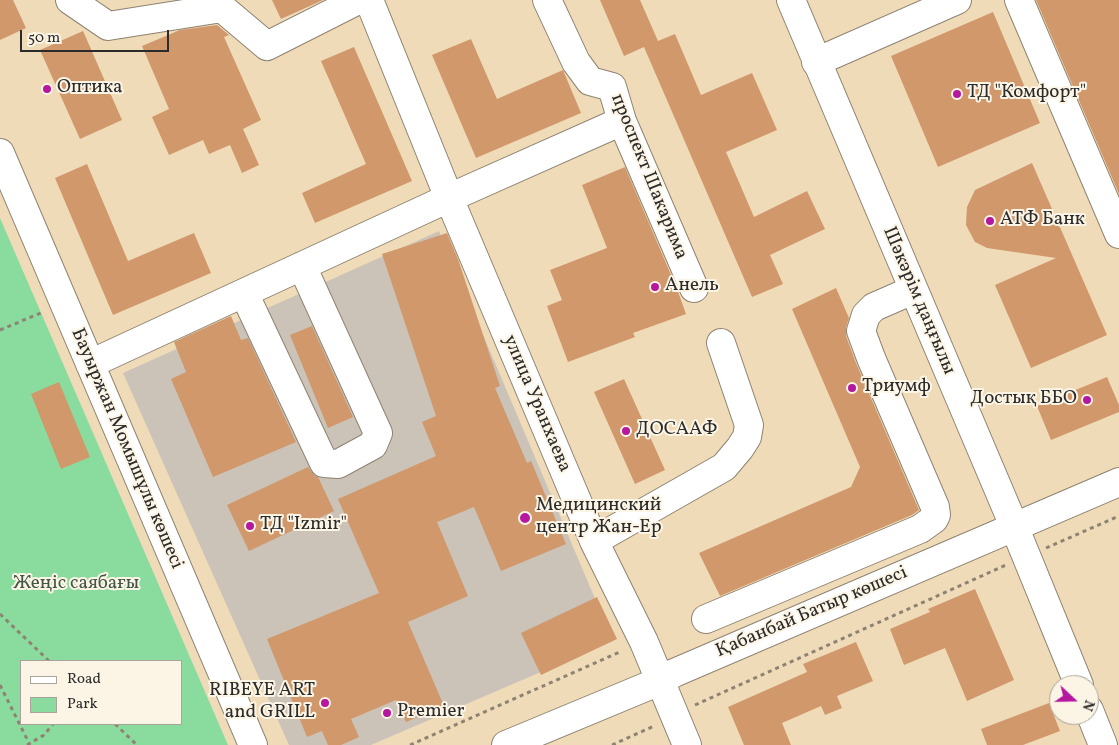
<!DOCTYPE html>
<meta charset="utf-8">
<style>
body{margin:0}
#map{position:relative;width:1119px;height:745px;overflow:hidden;background:#f0dbb9;font-family:Vollkorn,serif}
canvas{display:block}
.legend{position:absolute;left:20px;top:660px;width:162px;height:65px;box-sizing:border-box;background:#fcf5e5;border:1px solid #a8a49b;margin:0;padding:6px 9px;list-style:none;font-size:15px;color:#2b2b2b}
.legend li{display:flex;align-items:center;gap:10px;height:25px}
.legend b{width:25px;border:1px solid #a8a49b}
.north{position:absolute;left:1049px;top:675px;width:50px;height:50px;box-sizing:border-box;background:#fcf5e5;border:1px solid #a8a49b;border-radius:50%;rotate:111deg;font-size:14px;font-weight:700;line-height:20px;text-align:center;color:#2b2b2b}
.north::after{content:'';display:block;margin:auto;width:18px;height:22px;background:#b5179e;clip-path:polygon(50% 0,100% 100%,50% 72%,0 100%)}
.scale{position:absolute;left:20px;top:30px;width:149px;height:22px;box-sizing:border-box;border:2px solid #2b2b2b;border-top:0;padding-left:6px;font-size:15px;line-height:18px;white-space:nowrap;color:#2b2b2b;-webkit-text-stroke:4px #fcf5e5;paint-order:stroke}
</style>
<div id="map">
<canvas width="1119" height="745"></canvas>
<ul class="legend">
<li><b style="height:6px;background:#fff"></b>Road</li>
<li><b style="height:14px;background:#89dc9d"></b>Park</li>
</ul>
<div class="north">N</div>
<div class="scale">50 m</div>
</div>
<script>
const g = document.querySelector('canvas').getContext('2d');
g.lineJoin = 'round';
function fillPath(path, color) { g.fillStyle = color; g.fill(path, 'evenodd'); }
const poly = rows => new Path2D(rows.map(r => 'M' + r).join(''));
function strokePath(path, color, width, dash) { g.strokeStyle = color; g.lineWidth = width; g.lineCap = dash ? 'butt' : 'round'; g.setLineDash(dash || []); g.stroke(path); }
function write(font, color, halo, rows, align = 'center') {
  g.font = font + ' Vollkorn,serif'; g.lineWidth = 4; g.setLineDash([]); g.textBaseline = 'middle'; g.strokeStyle = halo; g.fillStyle = color; for (const [text, x, y, turn = 0] of rows) {
    g.save(); g.translate(x, y); g.rotate((+turn || 0) * Math.PI / 180); g.textAlign = isNaN(turn) ? turn : align; if (halo) g.strokeText(text, 0, 0); g.fillText(text, 0, 0); g.restore();
  }
}
const industrial = poly([
 [439,231,613,641,371,745,289,745,123,373]
]);
const green = poly([
 [0,218,228,745,0,745],
 [21,661,181,661,181,724,21,724]
]);
const building = poly([
 [0,0,13,0,26,28,0,40],
 [272,0,323,0,281,19],
 [600,0,640,0,658,41,675,34,701,95,752,73,777,130,726,152,754,217,807,191,825,229,770,255,783,284,752,297,644,47,624,56],
 [1036,0,1119,0,1119,194],
 [993,12,1040,123,938,167,891,56],
 [217,25,229,35,224,37,261,120,243,129,259,165,242,173,230,145,209,154,203,140,169,155,152,117,169,109,142,46,180,30],
 [83,31,122,120,80,139,40,50],
 [471,39,497,99,563,70,581,113,476,158,432,55],
 [354,47,412,181,315,223,302,193,366,164,321,61],
 [1032,163,1107,335,1031,368,995,285,1056,258,987,248,975,242,966,225,967,207,975,190],
 [87,164,128,261,194,233,211,273,113,315,55,178],
 [625,167,677,289,686,314,633,333,635,337,568,362,547,306,562,300,550,270,607,248,582,185],
 [447,233,458,259,500,386,495,388,527,463,531,461,566,544,501,571,474,507,437,522,468,596,408,622,444,706,406,722,396,700,351,719,359,737,341,745,328,745,322,731,307,737,267,639,379,593,338,499,436,456,422,422,436,416,382,254],
 [836,288,849,318,846,327,846,336,856,363,919,510,912,515,720,596,699,553,851,487,860,467,792,309],
 [231,316,241,340,248,338,296,442,213,477,171,379,186,372,174,342],
 [312,326,353,417,328,428,290,335],
 [1107,377,1119,405,1119,412,1051,440,1037,406],
 [624,379,665,470,635,484,594,392],
 [59,382,90,457,61,469,31,394],
 [308,467,315,476,318,477,334,511,249,551,227,505],
 [975,589,1014,680,967,701,945,648,904,665,890,629,930,612,928,609],
 [597,597,617,639,541,675,521,633],
 [856,642,873,681,837,696,842,708,825,715,821,706,782,723,791,745,744,745,728,707,807,672,803,664],
 [1049,703,1060,731,1023,745,987,745,981,729]
]);
const path = poly([
 [0,330,43,312],
 [1046,548,1119,516],
 [0,614,49,661],
 [0,685,30,745],
 [695,705,1006,565],
 [115,724,137,745],
 [27,745,44,735,53,724],
 [410,745,622,651],
 [612,745,654,726]
]);
const minor = poly([
 [70,0,108,26,222,8,267,46,358,0],
 [369,0,449,198,594,541,644,642,687,745],
 [547,0,576,62,590,81,612,87,622,121,694,288],
 [1019,0,1119,234],
 [816,62,957,0],
 [0,153,253,745],
 [244,293,324,463,338,464,373,445,378,433,302,266],
 [90,364,449,198,622,121],
 [594,541,724,467,740,448,747,437,749,425,721,343],
 [706,619,920,529,934,519,936,515,935,507,871,358,861,331,866,315,874,307,913,290]
]);
const major = poly([
 [791,0,1014,526,1079,685],
 [1089,710,1103,745],
 [506,745,660,681,674,673,1119,482]
]);
const markers = [
 [47,89,5,"#b5179e"],
 [957,94,5,"#b5179e"],
 [990,221,5,"#b5179e"],
 [655,287,5,"#b5179e"],
 [852,388,5,"#b5179e"],
 [1087,400,5,"#b5179e"],
 [626,431,5,"#b5179e"],
 [525,518,6,"#b5179e"],
 [250,526,5,"#b5179e"],
 [325,703,5,"#b5179e"],
 [387,713,5,"#b5179e"]
];
const poiNames = [
 ["Оптика",57,89],
 ["ТД \"Комфорт\"",967,94],
 ["АТФ Банк",1000,221],
 ["Анель",665,287],
 ["Триумф",862,388],
 ["Достық ББО",1077,400,"right"],
 ["ДОСААФ",636,431],
 ["Медицинский",536,507],
 ["центр Жан-Ер",536,529],
 ["ТД \"Izmir\"",260,526],
 ["RIBEYE ART",315,692,"right"],
 ["and GRILL",315,714,"right"],
 ["Premier",397,713]
];
const streetNames = [
 ["проспект Шакарима",648,177,68],
 ["Шәкәрім даңғылы",918,301,67],
 ["улица Уранхаева",536,404,67],
 ["Бауыржан Момышұлы көшесі",126,449,67],
 ["Қабанбай Батыр көшесі",812,613,-23]
];
const parkNames = [
 ["Жеңіс саябағы",76,585]
];
fillPath(industrial, '#cbc3b8');
fillPath(green, '#89dc9d');
fillPath(building, '#d0986b');
strokePath(minor, '#8e8372', 30);
strokePath(major, '#8e8372', 30);
strokePath(path, '#8e8372', 3, [4, 4]);
strokePath(minor, '#fff', 28);
strokePath(major, '#fff', 28);
for (const [x, y, r, color] of markers) { const dot = new Path2D(); dot.arc(x, y, r, 0, 2 * Math.PI); g.fillStyle = color; g.fill(dot); strokePath(dot, '#fcf5e5', 2); }
write('19px', '#2b2b2b', '#fcf5e5', poiNames, 'left');
write('19px', '#2b2b2b', '#fcf5e5', streetNames);
write('19px', '#425748', '#fcf5e5', parkNames);
</script>
